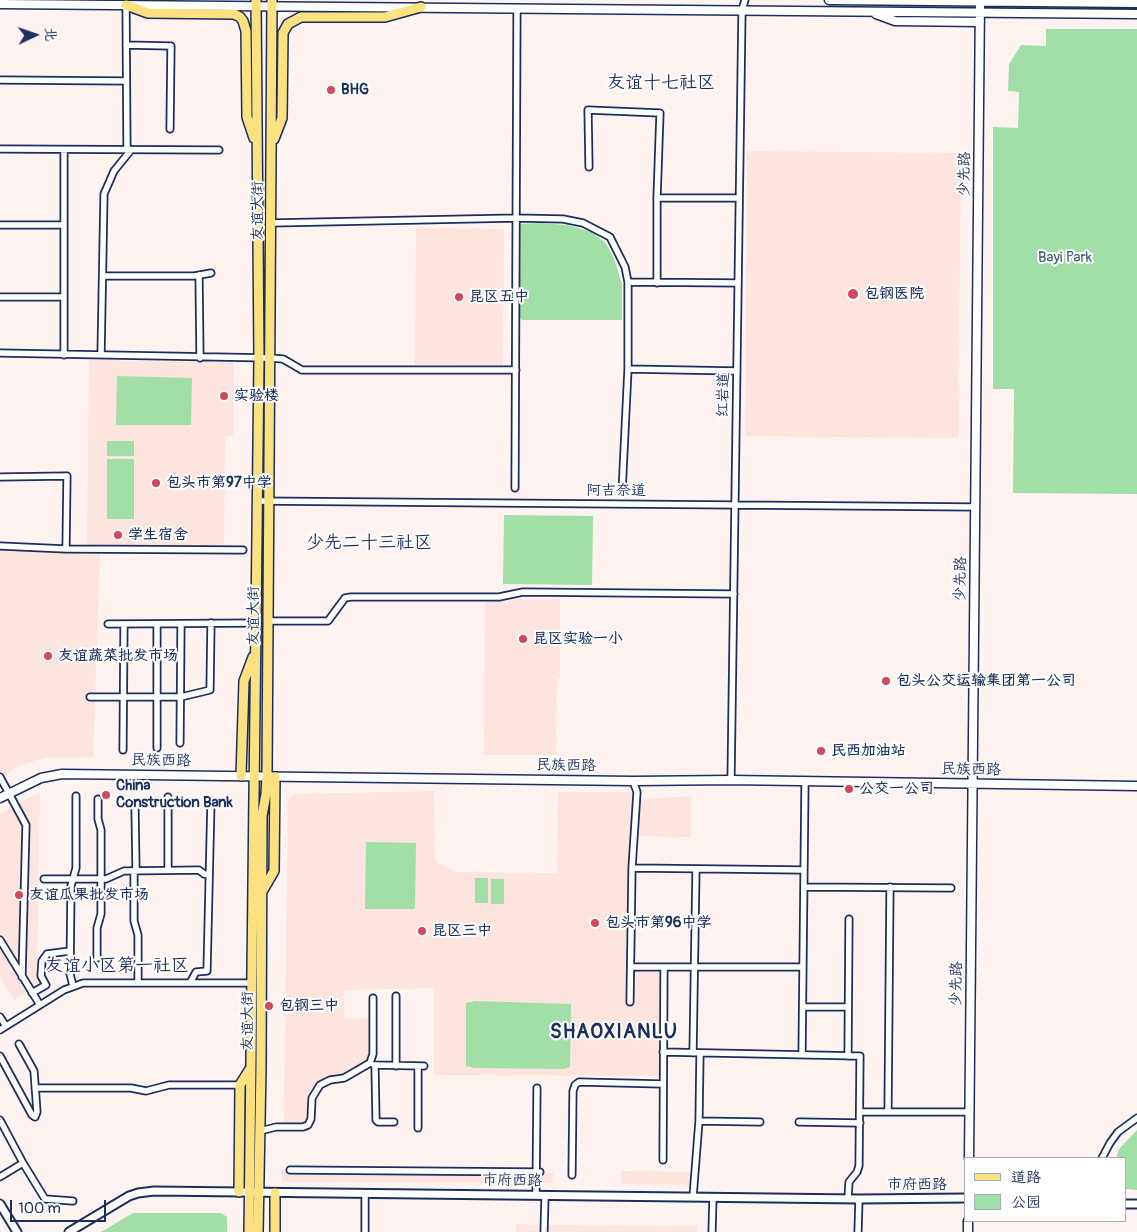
<!DOCTYPE html>
<meta charset="utf-8">
<style>
body{margin:0}
#map{position:relative;width:1137px;height:1232px;overflow:hidden;background:#fef3f0;font-family:Pangolin,"LXGW WenKai TC",sans-serif}
canvas{display:block}
.legend{position:absolute;left:964px;top:1157px;width:162px;height:65px;box-sizing:border-box;background:#fff;border:1px solid #a4acbf;margin:0;padding:6px 9px;list-style:none;font-size:15px;color:#1b2f5e}
.legend li{display:flex;align-items:center;gap:10px;height:25px}
.legend b{width:25px;border:1px solid #a4acbf}
.north{position:absolute;left:10px;top:10px;width:50px;height:50px;-webkit-text-stroke:4px #fff;paint-order:stroke;rotate:87deg;font-size:14px;font-weight:700;line-height:20px;text-align:center;color:#1b2f5e}
.north::after{content:'';display:block;margin:auto;width:18px;height:22px;background:#1b2f5e;clip-path:polygon(50% 0,100% 100%,50% 72%,0 100%)}
.scale{position:absolute;left:10px;top:1200px;width:96px;height:22px;box-sizing:border-box;border:2px solid #1b2f5e;border-top:0;padding-left:6px;font-size:15px;line-height:18px;white-space:nowrap;color:#1b2f5e;-webkit-text-stroke:4px #fff;paint-order:stroke}
</style>
<div id="map">
<canvas width="1137" height="1232"></canvas>
<ul class="legend">
<li><b style="height:6px;background:#fbe180"></b>道路</li>
<li><b style="height:14px;background:#a1dfa7"></b>公园</li>
</ul>
<div class="north">北</div>
<div class="scale">100 m</div>
</div>
<script>
const g = document.querySelector('canvas').getContext('2d');
g.lineJoin = 'round';
function fillPath(path, color) { g.fillStyle = color; g.fill(path, 'evenodd'); }
const poly = rows => new Path2D(rows.map(r => 'M' + r).join(''));
function strokePath(path, color, width, dash) { g.strokeStyle = color; g.lineWidth = width; g.lineCap = dash ? 'butt' : 'round'; g.setLineDash(dash || []); g.stroke(path); }
function write(font, color, halo, rows, align = 'center') {
  g.font = font + ' Pangolin,"LXGW WenKai TC",sans-serif'; g.lineWidth = 4; g.setLineDash([]); g.textBaseline = 'middle'; g.strokeStyle = halo; g.fillStyle = color; for (const [text, x, y, turn = 0] of rows) {
    g.save(); g.translate(x, y); g.rotate((+turn || 0) * Math.PI / 180); g.textAlign = isNaN(turn) ? turn : align; if (halo) g.strokeText(text, 0, 0); g.fillText(text, 0, 0); g.restore();
  }
}
const built = poly([
 [747,151,961,153,958,438,745,436],
 [416,228,504,229,503,366,415,365],
 [89,360,234,362,233,436,225,436,224,547,87,545],
 [0,549,100,555,93,757,48,757,18,766,0,778],
 [485,599,560,599,560,678,557,679,556,755,484,755],
 [434,791,435,858,438,863,456,872,557,873,558,792,634,792,634,800,691,796,691,837,638,836,635,810,633,971,667,972,666,1076,434,1075,434,988,344,990,344,1011,345,1018,370,1019,368,1065,358,1066,354,1070,341,1077,322,1080,311,1094,309,1119,307,1122,300,1124,284,1125,288,801,294,794],
 [40,792,37,976,42,984,14,1000,0,977,0,814],
 [282,1170,543,1173,553,1173,553,1183,282,1182],
 [621,1171,693,1172,693,1185,621,1184],
 [517,1224,538,1225,538,1232,516,1232],
 [548,1225,697,1226,697,1232,548,1232]
]);
const green = poly([
 [1046,29,1137,29,1137,494,1013,493,1014,389,993,389,993,127,1018,128,1019,92,1008,91,1009,64,1021,45,1046,46],
 [538,223,568,225,591,232,605,242,614,258,622,284,622,320,522,320,519,317,520,224],
 [117,376,192,378,191,425,116,425],
 [134,441,134,456,107,456,107,441],
 [107,459,134,459,134,519,107,519],
 [504,515,593,516,592,585,503,584],
 [366,842,416,843,415,909,365,909],
 [475,878,488,878,488,903,475,903],
 [491,879,504,879,504,904,491,904],
 [475,1001,571,1004,570,1067,564,1069,474,1068,466,1066,466,1003],
 [1137,1130,1137,1190,1126,1189,1126,1158,1116,1158,1119,1149],
 [133,1213,221,1213,227,1217,227,1232,101,1232]
]);
const minor = poly([
 [126,5,127,150],
 [126,45,171,46,170,129],
 [0,80,126,81],
 [0,149,219,150],
 [64,150,64,355],
 [589,167,588,110,660,113,657,198,657,283],
 [657,198,739,198],
 [271,223,516,218,563,219,583,223,610,237,625,267,628,282,628,369,622,492],
 [0,225,63,225],
 [199,275,200,358],
 [103,276,194,276,211,273],
 [628,282,738,283],
 [0,297,64,297],
 [0,353,270,358,283,359,302,370,516,370],
 [101,355,104,194,114,171,131,150],
 [628,369,737,371],
 [0,477,67,476,66,549],
 [515,488,517,8],
 [257,501,975,507],
 [0,546,66,549,243,550],
 [268,621,328,621,345,598,351,597,499,597,523,592,734,594],
 [108,624,256,623],
 [90,697,181,697,210,690,211,623],
 [180,743,181,624],
 [157,748,157,624],
 [123,750,124,624],
 [0,777,26,825,22,977],
 [731,780,742,10,745,0],
 [135,807,136,871],
 [632,868,804,870],
 [168,870,168,797],
 [134,871,134,921,138,935,138,983],
 [44,879,106,879,124,871,199,870,204,874,209,875],
 [804,887,951,888],
 [0,940,40,1005],
 [97,958,97,928,101,914,101,830,98,819,98,799],
 [631,967,803,967],
 [190,983,196,972,207,971,211,801],
 [73,986,70,974,71,886,76,868,76,796],
 [32,993,46,985,41,976,42,961,47,954,70,951],
 [396,996,396,1066],
 [630,1002,632,868,637,792,633,781],
 [803,1007,848,1007],
 [0,1017,6,1026],
 [0,1030,64,990,83,983,252,983],
 [663,1052,860,1056,859,1166,857,1172,849,1182,848,1198],
 [693,1053,696,869],
 [802,1055,805,781],
 [0,1056,32,1115,35,1117,37,1112,34,1071,19,1044],
 [848,1056,849,919],
 [374,1065,424,1066],
 [375,1066,376,1120,378,1122,394,1122],
 [35,1088,131,1088,146,1091,169,1085,240,1085],
 [860,1112,969,1112],
 [888,1112,890,887],
 [0,1120,23,1163,45,1199,73,1201],
 [699,1121,760,1122],
 [799,1122,860,1123],
 [418,1128,418,1066],
 [260,1131,276,1127,303,1127,308,1125,311,1119,312,1098,320,1085,330,1080,344,1078,370,1063,373,1054,373,998],
 [1102,1158,1110,1143,1118,1132,1137,1118],
 [663,1160,664,967],
 [290,1170,540,1172],
 [572,1175,573,1091,575,1085,579,1082,663,1084],
 [0,1177,23,1163],
 [365,1194,365,1232],
 [536,1195,537,1088],
 [693,1197,699,1121,700,1053],
 [544,1232,545,1196],
 [712,1232,713,1197],
 [858,1232,859,1199]
]);
const tertiary = poly([
 [0,1204,17,1232],
 [1126,1204,1137,1204],
 [69,1232,129,1196,138,1193,154,1191,859,1199,966,1198]
]);
const secondary = poly([
 [829,0,1137,3],
 [0,4,1137,14],
 [876,14,895,21,980,22],
 [0,798,41,778,62,774,633,781,731,780,1137,786],
 [969,1158,980,0],
 [968,1232,968,1221]
]);
const primary = poly([
 [126,5,148,13,234,14,240,17,243,21,246,31,247,117,254,138],
 [274,139,282,118,283,33,288,24,301,17,385,17,421,7],
 [241,776,244,681,253,657],
 [263,890,274,871,275,777],
 [239,1192,240,1085,250,1069],
 [249,1232,259,358,256,0],
 [258,1232,261,1068,262,816,266,794,267,776,272,0],
 [275,1232,275,1193]
]);
const markers = [
 [331,90,5,"#d1495b"],
 [853,294,6,"#d1495b"],
 [459,297,5,"#d1495b"],
 [224,396,5,"#d1495b"],
 [156,483,5,"#d1495b"],
 [118,535,5,"#d1495b"],
 [523,639,5,"#d1495b"],
 [48,656,5,"#d1495b"],
 [886,681,5,"#d1495b"],
 [821,751,5,"#d1495b"],
 [849,789,5,"#d1495b"],
 [106,795,5,"#d1495b"],
 [19,895,5,"#d1495b"],
 [595,923,5,"#d1495b"],
 [422,931,5,"#d1495b"],
 [269,1006,5,"#d1495b"]
];
const poiNames = [
 ["BHG",341,90],
 ["包钢医院",864,294],
 ["昆区五中",469,297],
 ["实验楼",234,396],
 ["包头市第97中学",166,483],
 ["学生宿舍",128,535],
 ["昆区实验一小",533,639],
 ["友谊蔬菜批发市场",58,656],
 ["包头公交运输集团第一公司",896,681],
 ["民西加油站",831,751],
 ["China",116,786],
 ["Construction Bank",116,803],
 ["公交一公司",859,789],
 ["友谊瓜果批发市场",29,895],
 ["包头市第96中学",605,923],
 ["昆区三中",432,931],
 ["包钢三中",279,1006]
];
const streetNames = [
 ["少先路",965,174,-89],
 ["友谊大街",258,211,-90],
 ["红岩道",724,395,-89],
 ["阿吉奈道",616,491],
 ["少先路",961,579,-89],
 ["友谊大街",254,616,-90],
 ["民族西路",161,761,1],
 ["民族西路",566,766,1],
 ["民族西路",971,770,1],
 ["少先路",957,984,-89],
 ["友谊大街",248,1021,-90],
 ["市府西路",512,1181,1],
 ["市府西路",917,1185]
];
const parkNames = [
 ["Bayi Park",1065,258]
];
const quarterNames = [
 ["友谊十七社区",661,83],
 ["少先二十三社区",369,543],
 ["友谊小区第一社区",117,966]
];
const districtNames = [
 ["SHAOXIANLU",614,1033]
];
fillPath(built, '#fde4de');
fillPath(green, '#a1dfa7');
strokePath(minor, '#1b2f5e', 9);
strokePath(tertiary, '#1b2f5e', 11);
strokePath(secondary, '#1b2f5e', 11);
strokePath(primary, '#1b2f5e', 12);
strokePath(minor, '#fff', 5.5);
strokePath(tertiary, '#fff', 7);
strokePath(secondary, '#fff', 8);
strokePath(primary, '#fbe180', 9);
for (const [x, y, r, color] of markers) { const dot = new Path2D(); dot.arc(x, y, r, 0, 2 * Math.PI); g.fillStyle = color; g.fill(dot); strokePath(dot, '#fff', 2); }
write('bold 15px', '#1b2f5e', '#fff', poiNames, 'left');
write('15px', '#1b2f5e', '#fff', streetNames);
write('15px', '#3c5b70', '#fff', parkNames);
write('18px', '#1b2f5e', '#fff', quarterNames);
g.letterSpacing = '1px';
write('bold 20px', '#1b2f5e', '#fff', districtNames);
g.letterSpacing = '0px';
</script>
